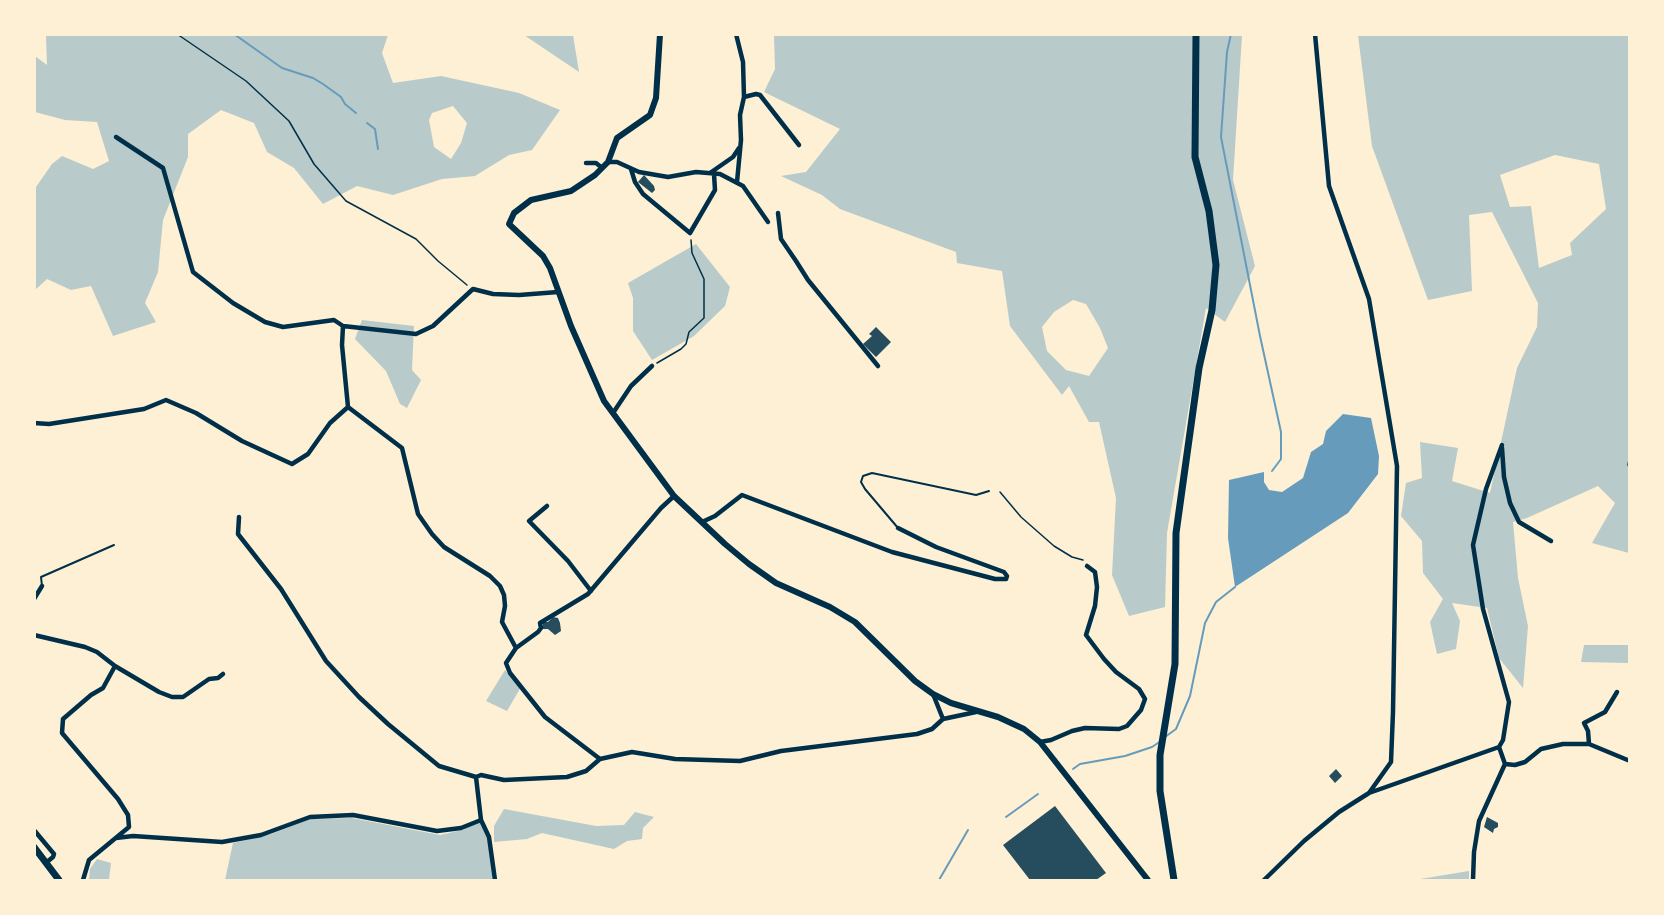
<!DOCTYPE html>
<style>
body{margin:0}
#map{position:relative;width:1664px;height:915px;overflow:hidden;background:#fdf0d5;font-family:"Work Sans",sans-serif}
canvas{display:block}
.frame{position:absolute;inset:0;border:36px solid #fdf0d5;pointer-events:none}
</style>
<div id="map">
<canvas width="1664" height="915"></canvas>
<div class="frame"></div>
</div>
<script>
const g = document.querySelector('canvas').getContext('2d');
g.lineJoin = 'round';
function fillPath(path, color) { g.fillStyle = color; g.fill(path, 'evenodd'); }
const poly = rows => new Path2D(rows.map(r => 'M' + r).join(''));
function strokePath(path, color, width, dash) { g.strokeStyle = color; g.lineWidth = width; g.lineCap = dash ? 'butt' : 'round'; g.setLineDash(dash || []); g.stroke(path); }
const green = poly([
 [46,35,388,35,382,53,393,83,441,76,519,93,560,110,532,150,509,155,475,176,442,179,393,195,357,186,323,204,294,168,267,152,254,123,221,110,188,134,188,157,163,220,158,272,145,303,156,322,113,336,91,286,71,290,47,279,35,290,34,185,36,187,52,164,62,156,93,169,109,161,97,122,65,120,35,112,35,56,47,65],
 [453,106,467,123,461,143,451,159,434,147,429,120,432,113],
 [524,35,573,35,579,72],
 [774,35,1242,35,1233,180,1255,266,1225,322,1206,308,1167,533,1165,607,1129,616,1112,575,1116,498,1099,422,1089,422,1069,386,1062,395,1010,326,1002,271,957,263,956,252,840,209,822,195,781,176,806,172,840,129,764,92,775,69],
 [1073,300,1086,304,1100,328,1108,348,1089,376,1066,370,1047,351,1042,327,1054,312],
 [1358,35,1629,35,1629,553,1592,543,1615,503,1598,486,1527,518,1513,522,1518,578,1528,626,1523,688,1499,658,1487,608,1452,603,1460,621,1456,649,1437,654,1430,622,1443,599,1423,573,1422,541,1401,516,1406,483,1422,478,1420,442,1458,448,1452,481,1490,493,1517,368,1537,327,1538,303,1492,212,1469,215,1472,291,1428,300,1372,146],
 [1555,155,1599,164,1606,209,1570,243,1572,255,1539,268,1531,206,1510,207,1500,175],
 [696,244,730,287,725,306,694,336,652,360,633,331,633,298,628,283],
 [362,320,414,326,412,370,421,380,407,408,400,404,386,371,355,339],
 [1584,645,1629,645,1629,663,1581,662],
 [505,670,521,687,507,711,486,701],
 [504,809,596,826,624,825,635,812,654,817,643,828,642,839,627,841,614,849,542,833,527,839,494,842,494,826],
 [352,818,440,835,462,830,480,821,488,837,493,880,225,880,233,843,271,834,310,819],
 [97,859,111,863,109,880,89,880,90,869],
 [1469,871,1469,880,1414,880]
]);
const water = poly([
 [1343,414,1371,418,1379,456,1378,474,1348,513,1235,587,1228,538,1229,480,1264,472,1264,482,1269,490,1282,492,1303,478,1311,452,1323,444,1326,431]
]);
const stream = poly([
 [234,34,282,68,313,78,323,84,341,97,345,104,356,113],
 [1231,34,1227,52,1221,137,1260,336,1281,432,1281,459,1272,471],
 [367,123,375,129,378,149],
 [1165,737,1176,729,1190,696,1205,623,1216,602,1235,587],
 [1073,769,1080,764,1125,756,1152,747,1161,741],
 [1006,817,1038,794],
 [939,880,968,830]
]);
const building = poly([
 [644,175,654,186,655,190,652,193,638,182],
 [876,327,891,342,876,357,863,344,872,336,869,334],
 [553,617,558,618,560,623,561,631,555,635,548,629,543,629,543,622,548,622],
 [1336,769,1342,776,1335,783,1329,776],
 [1055,806,1106,873,1096,880,1030,880,1003,845],
 [1487,817,1498,823,1498,827,1494,829,1493,833,1484,827]
]);
const path = poly([
 [177,34,246,81,289,121,314,164,346,201,416,239,438,261,467,285],
 [657,363,681,349,686,344,689,332,704,318,704,279,692,253,691,240],
 [1630,454,1628,465,1630,469],
 [1000,492,1021,517,1054,546,1072,557,1083,560]
]);
const service = poly([
 [898,528,865,489,861,482,863,476,872,473,976,495,989,491],
 [42,586,41,577,114,545]
]);
const minor = poly([
 [736,34,743,62,744,97,740,115,741,140,737,182],
 [1315,34,1329,186,1369,299,1397,466,1393,712,1391,762,1369,793],
 [744,97,756,94,760,95,799,145],
 [116,137,163,168,193,272,233,303,265,322,283,327,334,320,343,326,416,334,433,326,473,289,493,294,519,295,558,292],
 [608,162,617,162,639,172,668,177,696,172,720,174,743,186,768,222],
 [586,163,596,163,601,167],
 [631,169,635,182,643,194,690,233,715,190,714,174],
 [710,173,733,157,739,148],
 [778,213,781,239,796,261,808,280,878,366],
 [343,326,342,345,348,407],
 [348,407,402,448,418,514,432,534,444,547,490,576,500,586,504,595,505,606,502,622,516,648],
 [613,413,631,386,652,366],
 [34,423,49,424,144,409,166,400,196,413,242,441,292,464,308,454,330,423,348,407],
 [1502,448,1504,477,1510,503,1519,522,1551,541],
 [547,506,529,521,568,561,591,591],
 [239,517,238,534,281,589,326,661,359,697,388,724,439,766,476,777,481,775,504,780,567,777,586,771,600,759,632,752,675,759,740,761,781,751,917,734,932,729,943,719],
 [702,522,715,516,742,495,892,552,995,579,1006,579,1007,576,1004,572,936,547,898,528],
 [34,599,42,586],
 [34,635,85,647,97,652,115,666],
 [933,694,943,719],
 [943,719,976,712],
 [1040,742,1051,740,1072,731,1085,728,1119,729,1127,726,1141,710,1145,699,1139,689,1116,672,1104,659,1086,635,1095,606,1097,587,1095,572,1087,566],
 [1589,744,1588,731,1584,723,1605,712,1617,692],
 [1499,747,1505,764],
 [600,759,545,717,510,673,506,663,516,648,538,632,541,628,540,623,588,594,661,508,674,496],
 [1505,764,1515,765,1525,762,1541,749,1563,744,1589,744,1630,761],
 [476,777,481,820,489,837,495,880],
 [34,830,54,854,53,857,47,862],
 [116,838,133,836,222,842,261,835,310,817,353,815,437,831,461,828,481,820],
 [83,880,89,860,129,827,128,815,118,799,62,733,63,719,91,695,103,688,115,666,159,692,172,697,183,697,209,679,218,678,223,674],
 [1264,880,1304,841,1339,812,1369,793,1499,747,1503,740,1509,702,1483,609,1473,545,1486,489,1502,445],
 [1473,880,1474,852,1479,821,1505,764]
]);
const tertiary = poly([
 [660,34,656,98,650,115,617,138,608,162,595,175,571,191,531,200,514,213,509,224,543,256,550,268,571,326,604,401,674,496,725,544,749,564,776,583,830,607,855,622,915,681,933,694,951,703,998,717,1024,729,1040,742,1148,880]
]);
const secondary = poly([
 [34,847,59,880],
 [1174,880,1160,791,1160,755,1175,664,1176,533,1199,368,1212,310,1216,265,1209,211,1195,157,1196,34]
]);
fillPath(green, '#b9caca');
fillPath(water, '#669bbc');
strokePath(stream, '#669bbc', 2);
fillPath(building, '#264d5e');
strokePath(path, '#003049', 1.5);
strokePath(service, '#003049', 2);
strokePath(minor, '#003049', 4.5);
strokePath(tertiary, '#003049', 6);
strokePath(secondary, '#003049', 7);
</script>
